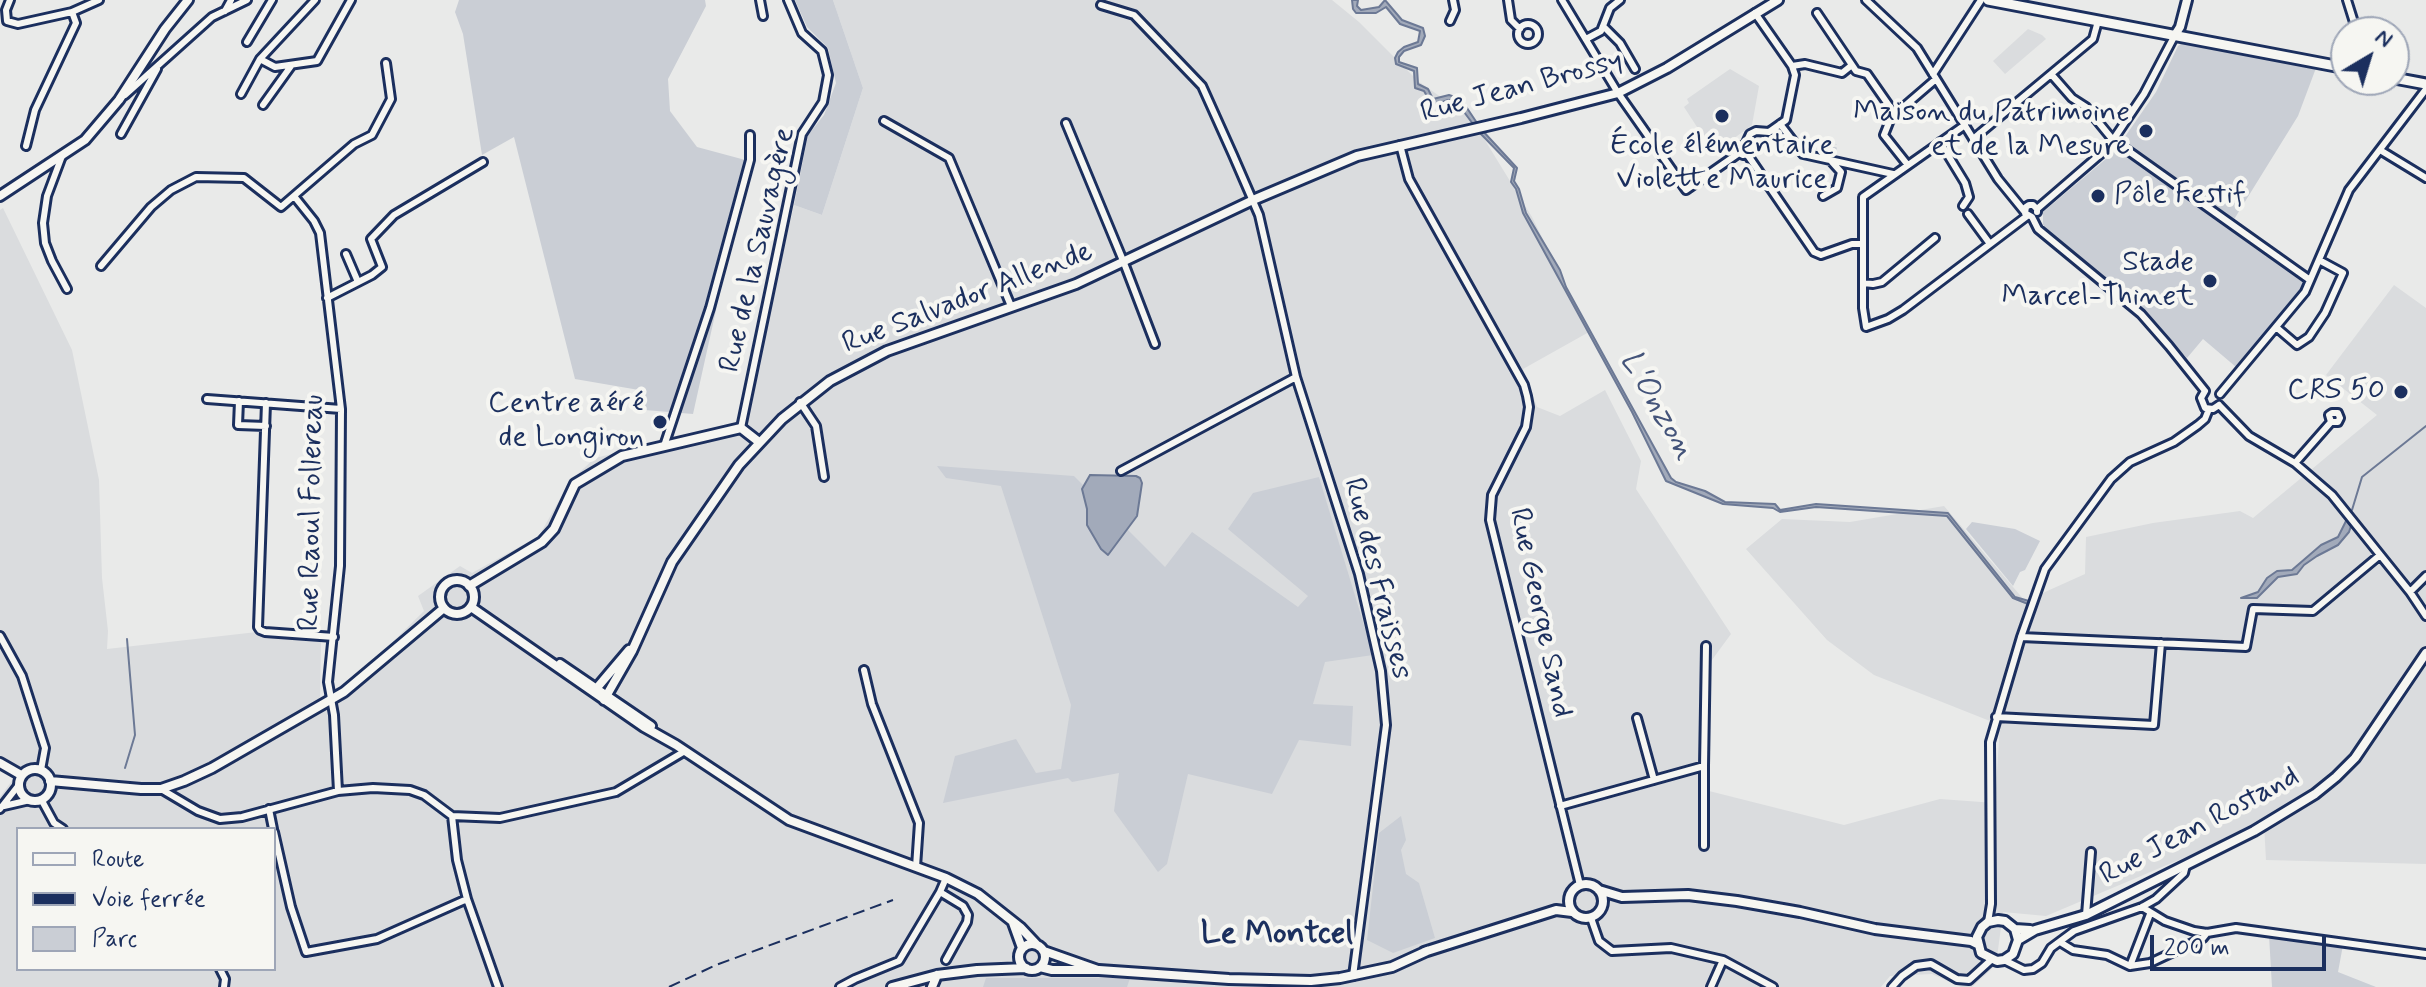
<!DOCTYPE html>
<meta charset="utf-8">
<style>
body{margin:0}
#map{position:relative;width:2426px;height:987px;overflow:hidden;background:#e9eae9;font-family:Mynerve,sans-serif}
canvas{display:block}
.legend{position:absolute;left:16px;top:827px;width:260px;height:144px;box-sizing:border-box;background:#f6f6f2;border:2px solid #9ea6b7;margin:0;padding:10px 14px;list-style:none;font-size:24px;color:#1b2f5e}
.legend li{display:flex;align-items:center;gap:16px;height:40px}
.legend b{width:40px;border:2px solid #9ea6b7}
.north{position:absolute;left:2330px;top:16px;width:80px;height:80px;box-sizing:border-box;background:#f6f6f2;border:2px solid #9ea6b7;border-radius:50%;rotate:38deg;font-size:22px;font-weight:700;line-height:32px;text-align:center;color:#1b2f5e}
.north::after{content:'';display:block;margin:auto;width:28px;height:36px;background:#1b2f5e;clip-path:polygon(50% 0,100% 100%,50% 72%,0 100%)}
.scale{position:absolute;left:2150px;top:935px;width:176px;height:36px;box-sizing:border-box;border:4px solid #1b2f5e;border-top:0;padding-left:10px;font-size:24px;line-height:28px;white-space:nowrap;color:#1b2f5e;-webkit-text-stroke:6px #f6f6f2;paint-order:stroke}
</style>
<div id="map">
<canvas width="2426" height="987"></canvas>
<ul class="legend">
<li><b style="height:10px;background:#f6f6f2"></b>Route</li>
<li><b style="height:10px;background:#1b2f5e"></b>Voie ferrée</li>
<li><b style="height:22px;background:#caced5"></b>Parc</li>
</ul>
<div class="north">N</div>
<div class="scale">200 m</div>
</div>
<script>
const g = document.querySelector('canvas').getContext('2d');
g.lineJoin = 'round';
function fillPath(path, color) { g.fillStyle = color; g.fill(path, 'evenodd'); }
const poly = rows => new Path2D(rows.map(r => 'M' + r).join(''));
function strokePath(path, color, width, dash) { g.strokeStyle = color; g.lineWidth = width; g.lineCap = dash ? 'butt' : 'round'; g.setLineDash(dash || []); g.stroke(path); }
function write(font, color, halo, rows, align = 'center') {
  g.font = font + ' Mynerve,sans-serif'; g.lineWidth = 8; g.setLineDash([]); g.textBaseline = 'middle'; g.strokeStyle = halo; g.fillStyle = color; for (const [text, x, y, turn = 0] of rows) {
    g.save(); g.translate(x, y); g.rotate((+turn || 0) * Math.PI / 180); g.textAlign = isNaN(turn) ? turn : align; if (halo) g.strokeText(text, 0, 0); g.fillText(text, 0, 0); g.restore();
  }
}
const built = poly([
 [833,0,1332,0,1359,22,1418,81,1472,119,1532,217,1589,332,1523,369,1537,407,1560,416,1605,390,1641,461,1636,489,1731,634,1709,664,1709,791,1844,825,1940,799,1995,803,2000,725,1874,675,1827,640,1746,549,1782,519,1850,522,1944,506,2025,601,2085,574,2086,537,2153,523,2240,511,2253,518,2377,415,2326,375,2394,285,2426,308,2426,864,2266,860,2264,824,2046,916,2003,912,1996,965,1972,987,1961,987,1932,974,1890,976,1881,987,0,987,0,797,19,771,0,758,0,210,3,208,72,350,99,480,102,578,108,631,107,649,257,632,321,641,320,702,360,674,424,611,418,596,460,566,472,573,539,536,570,481,595,458,742,423,794,205,822,215,863,88],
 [18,829,274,829,274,969,18,969],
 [2028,29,2042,35,2046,39,2005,74,1993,61],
 [1730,69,1759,86,1752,125,1714,153,1684,107,1689,103,1687,99]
]);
const green = poly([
 [459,0,705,0,706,6,668,79,670,111,697,147,749,161,693,414,645,410,639,390,575,379,514,137,482,155,463,34,455,12],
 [795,0,833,0,863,88,822,215,794,205,808,135,824,115,836,83,828,48,807,27],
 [2182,43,2316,68,2298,116,2233,221,2141,157,2122,141,2156,92,2178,46],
 [2121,151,2305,279,2300,290,2236,367,2203,339,2187,358,2133,303,2133,297,2125,290,2120,291,2055,237,2043,225,2043,212,2114,152],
 [937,466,1074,476,1165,567,1192,532,1298,607,1308,596,1228,529,1253,493,1319,477,1373,655,1325,662,1313,704,1353,706,1351,746,1299,740,1272,794,1188,774,1167,864,1158,872,1114,811,1119,773,1072,782,1068,778,943,803,955,756,1016,739,1036,773,1061,769,1071,705,1001,486,946,478],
 [1972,522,2015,529,2040,541,2025,570,2020,572,2013,586,1966,529],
 [1401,816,1406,840,1401,850,1406,874,1419,883,1435,938,1393,953,1367,940,1379,833],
 [2269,935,2343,945,2338,972,2376,987,2272,987],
 [986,978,1130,978,1127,987,983,987]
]);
const water = poly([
 [1352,0,1358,0,1357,6,1361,10,1379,7,1385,0,1402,20,1423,28,1425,36,1421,45,1404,51,1399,57,1399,62,1417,68,1418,84,1428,89,1433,99,1449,95,1461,99,1477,123,1473,124,1455,100,1448,100,1437,104,1431,103,1424,91,1415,88,1414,71,1396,64,1395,58,1398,52,1404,47,1418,42,1420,31,1400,24,1386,7,1376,13,1356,13,1353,9,1352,0],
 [1481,129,1517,168,1514,181,1519,189,1526,213,1560,270,1566,287,1671,478,1676,482,1705,491,1725,502,1775,504,1780,510,1816,504,1948,513,2015,597,2029,601,2028,604,2013,598,1947,516,1816,507,1780,512,1773,508,1723,504,1666,481,1632,412,1523,213,1516,189,1511,182,1514,168,1477,130,1481,129],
 [1090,475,1136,476,1140,478,1142,483,1137,516,1108,555,1101,549,1087,525,1087,509,1082,489,1090,475],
 [2347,519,2351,526,2349,532,2338,545,2317,556,2304,565,2297,574,2278,577,2257,598,2241,598,2258,592,2267,578,2277,571,2292,570,2321,545,2338,537,2347,519]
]);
const stream = poly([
 [2352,510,2362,477,2426,426],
 [125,768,135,735,127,639]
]);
const streetTunnel = poly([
 [1832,162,1834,144]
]);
const street = poly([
 [10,0,6,10,7,21,18,24,72,12,99,0],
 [760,0,763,16],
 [1508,0,1511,20,1520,29],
 [1562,0,1618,93,1686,190,1739,153],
 [1866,0,1917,48,1998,179,2024,211],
 [2347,0,2357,32],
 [1101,5,1134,15,1202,86,1233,155,1259,215,1296,377,1359,574,1381,671,1386,725,1353,976],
 [225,11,231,0],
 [1817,13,1856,71,1867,74,1890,107,1892,115],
 [1450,21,1455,10,1453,0],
 '1518 34a10 10 0 1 1 20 0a10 10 0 1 1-20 0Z',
 [1604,27,1620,43,1635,69],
 [1586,39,1601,31,1610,8,1620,0],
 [247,42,272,0],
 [260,59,275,67,317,61,351,0],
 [1792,66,1805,64,1842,73,1852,65],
 [1933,74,1981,0],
 [2051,74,2072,98,2086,107,2113,140,2310,280],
 [241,94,260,59,315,0],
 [125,95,212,17,247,0],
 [263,105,291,66],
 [884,121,949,158,1011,306],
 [1066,123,1124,263,1155,344],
 [1780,124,1803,154,1893,174],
 [1965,125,1863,197,1863,308,1866,327,1888,319,1903,310,2027,216],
 [121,134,157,69],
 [1973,139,2093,39,2098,21],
 [1940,142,1965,183,1969,197,1963,206],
 [1400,145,1409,179,1524,385,1527,396,1529,407,1526,427,1492,495,1490,520,1580,885],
 [1745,145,1749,152,1743,155,1739,153,1739,147,1745,145,1750,134,1756,131,1769,132,1786,120,1795,75,1792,66,1755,13],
 [26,146,35,110,76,23,72,12],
 [2380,150,2426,178],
 [1747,154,1814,252,1821,255,1852,244,1863,244],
 [62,156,47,196,43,223,45,243,52,261,67,289],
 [1907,164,1884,135,1892,115,1900,110,1936,79],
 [294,196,314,221,320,233,341,409,340,566,328,682,334,715,338,791],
 [1823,196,1837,188,1841,172,1832,162],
 [2037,209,2033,205,2029,205,2026,207,2025,213,2032,217,2038,229,2141,314,2169,346,2205,391],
 [2037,212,2037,209,2103,152,2113,140,2144,94,2175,35],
 [1968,214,1990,244],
 [346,254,358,282],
 [101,266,151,207,171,190,196,177,244,178,281,207,354,144,372,135,391,99,386,63],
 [1863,283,1873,284,1882,282,1935,238],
 [327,298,372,275,382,267,371,239,394,215,483,162],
 [2276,327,2297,345,2309,337,2325,313,2343,273,2319,260],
 [2205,391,2201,398,2205,408,2213,409,2219,405],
 [2220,394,2305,292,2349,190,2426,89],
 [207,399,341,409],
 [239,401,238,425,266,426],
 [800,402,816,426,824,477],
 [266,403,258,627,260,630,265,632,334,637],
 [2219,405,2249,436,2295,463,2332,495,2410,592,2426,616],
 [741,428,802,134,823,102,828,75,822,51,802,33,788,0],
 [664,446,710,308,750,160,750,135],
 [2295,463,2331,422,2338,422,2340,418,2338,413,2332,413,2329,415,2331,422],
 [1121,471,1296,377],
 [2410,592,2426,576],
 [0,636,22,676,45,748,41,770],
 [2021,637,2246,647,2253,609,2313,611,2380,555],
 [864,670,872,704,919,823,916,867],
 [1996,717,2154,725,2161,643],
 [1637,718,1654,780],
 [1704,766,1706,646],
 [161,789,198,811,220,819,242,817,338,791,373,788,410,790,424,795,452,816,500,818,616,792,685,751],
 [41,799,54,823,63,829],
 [4,806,30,800],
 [1560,806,1704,766,1704,846],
 [0,809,18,786],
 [269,809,273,829],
 [452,816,457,860,467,899,498,987],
 [274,832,291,907,306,952,377,939,467,899],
 [946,878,940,892,963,906,968,915,967,922,946,960],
 [2142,907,2165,921,2194,931,2207,933,2236,928,2426,954],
 [2086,915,2091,852],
 [1591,918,1599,941,1612,951,1671,948,1723,960,1773,987],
 [1988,922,1991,904,1990,742,2021,637,2045,569,2111,479,2130,462,2174,442,2198,425,2205,419,2209,409],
 [2060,942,2073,950,2107,955,2130,966,2150,914],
 [2004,960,2024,970,2033,969,2042,963,2051,948,2074,931,2142,907,2156,899,2184,873,2186,865],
 [2130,966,2150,963,2203,938,2207,933],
 [220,969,225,979,224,987],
 [840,987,855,979,899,961,940,892],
 [1711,987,1723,960],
 [1892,987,1902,976,1916,966,1931,964,1957,979,1969,980,1991,960]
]);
const secondary = poly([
 [2175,35,2180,27,2187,0],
 [0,196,85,140,119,100,165,29,188,0],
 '440 597a17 17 0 1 1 34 0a17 17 0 1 1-34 0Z',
 [469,586,542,542,554,529,575,484,622,456,741,428,759,442],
 [471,607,644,727,676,745,789,820,946,878,978,894,1021,928,1036,944],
 [560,664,651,726],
 [596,689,629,650],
 [604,700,632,651,672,562,739,465,782,419,830,381,887,351,1076,284,1253,200,1357,156,1521,118,1618,93,1667,68,1778,0],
 [0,763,21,775],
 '19 785a16 16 0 1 1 32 0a16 16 0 1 1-32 0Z',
 [50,781,141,789,161,789,184,781,212,768,344,692,444,608],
 '1569 901a17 17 0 1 1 34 0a17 17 0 1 1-34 0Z',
 [1599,890,1622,897,1688,895,1737,901,1800,912,1875,929,1971,941,1977,944],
 [1013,923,1022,948],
 [2015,929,2018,940,2013,954,2004,960,1997,961,1981,953,1977,937,1982,927,1988,922,1998,920,2005,921,2015,929,2030,930],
 [2018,940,2035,930,2086,915,2254,831,2315,794,2336,777,2355,758,2426,653],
 '1019 957a13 13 0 1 1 26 0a13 13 0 1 1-26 0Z',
 [1044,951,1098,970],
 [1424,952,1556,910,1572,912],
 [1040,967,1052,970,1099,970,1229,979,1311,981,1340,978,1392,967,1427,951],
 [892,987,937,975,977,970,1026,968],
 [932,987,937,975]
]);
const primary = poly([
 [1988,0,2346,68],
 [2394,78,2426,84]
]);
const rail = poly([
 [669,987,716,965,893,900]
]);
const markers = [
 [1722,116,8,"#1b2f5e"],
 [2146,131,8,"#1b2f5e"],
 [2098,196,8,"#1b2f5e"],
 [2210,281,8,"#1b2f5e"],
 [2401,392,8,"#1b2f5e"],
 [660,422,8,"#1b2f5e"]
];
const streetNames = [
 ["Rue Jean Brossy",1522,88,-15],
 ["Rue de la Sauvagère",759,250,-77],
 ["Rue Salvador Allende",968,299,-21],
 ["Rue Raoul Follereau",313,513,-89],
 ["Rue des Fraisses",1376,579,76],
 ["Rue George Sand",1539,613,78],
 ["Rue Jean Rostand",2200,827,-28]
];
const poiNames = [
 ["Maison du Patrimoine",2130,114],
 ["et de la Mesure",2130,148],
 ["École élémentaire",1722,147,"center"],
 ["Violette Maurice",1722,181,"center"],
 ["Pôle Festif",2114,196,"left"],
 ["Stade",2194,264],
 ["Marcel-Thinet",2194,298],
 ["CRS 50",2385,392],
 ["Centre aéré",644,405],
 ["de Longiron",644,439]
];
const waterNames = [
 ["L'Onzon",1656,406,60]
];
const neighbourhoodNames = [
 ["Le Montcel",1277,935]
];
fillPath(built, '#dadcde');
fillPath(green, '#caced5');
fillPath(water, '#a2aaba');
strokePath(water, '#6c7995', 2);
strokePath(stream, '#6c7995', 2);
strokePath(streetTunnel, '#c0c5cd', 6, [6, 3]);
strokePath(street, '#1b2f5e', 12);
strokePath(secondary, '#1b2f5e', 14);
strokePath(primary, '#1b2f5e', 15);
strokePath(street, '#f6f6f2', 6);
strokePath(secondary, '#f6f6f2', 8);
strokePath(primary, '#f6f6f2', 9);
strokePath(rail, '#1b2f5e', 2, [12, 6]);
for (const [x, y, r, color] of markers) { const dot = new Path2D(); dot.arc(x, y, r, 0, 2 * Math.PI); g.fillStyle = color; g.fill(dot); strokePath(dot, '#f6f6f2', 3); }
write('30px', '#1b2f5e', '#f6f6f2', streetNames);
write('30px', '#1b2f5e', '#f6f6f2', poiNames, 'right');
write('italic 32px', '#44547a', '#f6f6f2', waterNames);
write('bold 32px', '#1b2f5e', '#f6f6f2', neighbourhoodNames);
</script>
